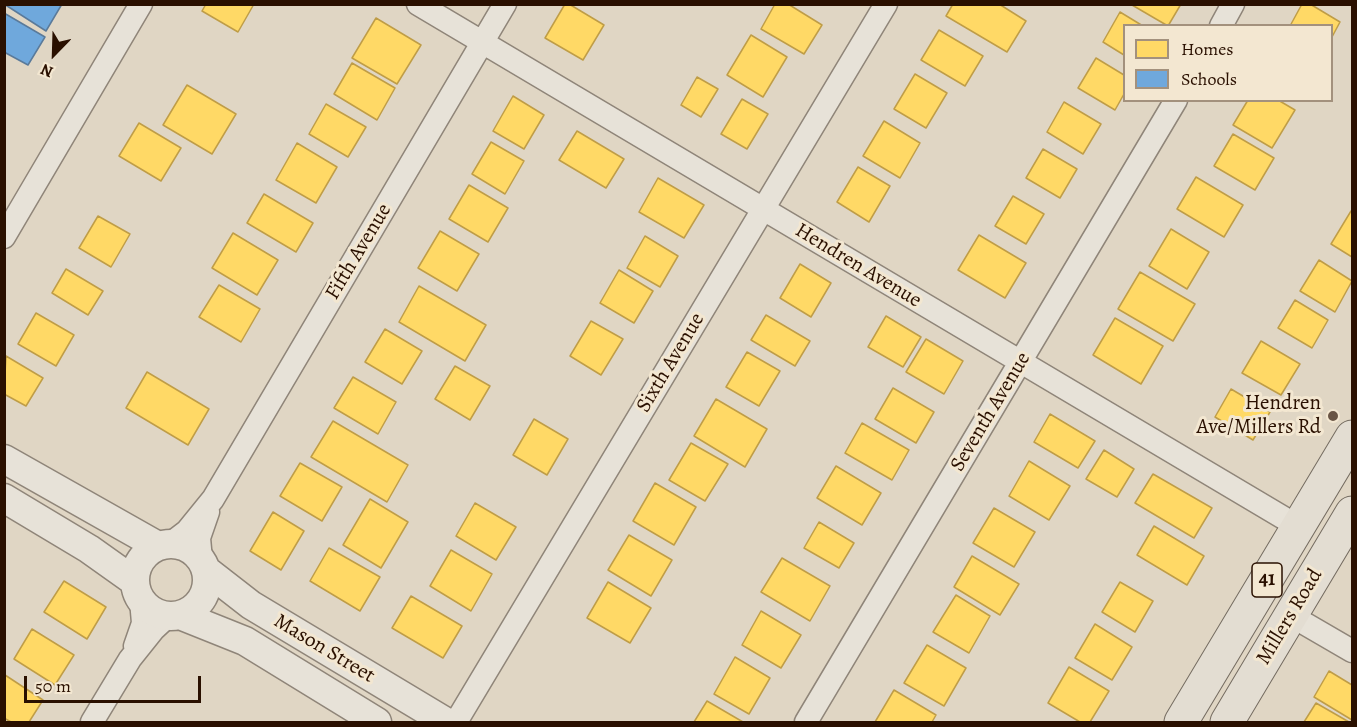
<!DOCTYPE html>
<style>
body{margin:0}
#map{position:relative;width:1357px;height:727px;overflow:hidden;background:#e0d6c4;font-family:Alegreya,serif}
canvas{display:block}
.frame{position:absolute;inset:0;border:6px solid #2a1000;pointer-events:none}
.legend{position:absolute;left:1123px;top:24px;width:210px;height:78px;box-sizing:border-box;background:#f3e7d1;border:2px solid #a3917d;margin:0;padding:8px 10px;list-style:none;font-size:18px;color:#2a1000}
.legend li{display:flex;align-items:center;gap:12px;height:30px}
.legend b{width:30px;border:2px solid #a3917d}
.north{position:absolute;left:24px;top:24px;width:60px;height:60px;-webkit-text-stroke:4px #f3e7d1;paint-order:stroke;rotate:203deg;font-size:16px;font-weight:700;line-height:24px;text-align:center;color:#2a1000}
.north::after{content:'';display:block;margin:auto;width:21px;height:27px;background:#2a1000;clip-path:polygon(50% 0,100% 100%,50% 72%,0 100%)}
.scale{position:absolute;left:24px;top:676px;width:177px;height:27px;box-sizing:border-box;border:3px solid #2a1000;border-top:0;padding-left:8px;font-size:18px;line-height:21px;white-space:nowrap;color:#2a1000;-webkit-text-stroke:4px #f3e7d1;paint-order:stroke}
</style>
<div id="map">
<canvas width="1357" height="727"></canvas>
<div class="frame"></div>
<ul class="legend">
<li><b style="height:16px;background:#ffd966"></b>Homes</li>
<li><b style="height:16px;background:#6fa8dc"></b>Schools</li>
</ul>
<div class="north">N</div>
<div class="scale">50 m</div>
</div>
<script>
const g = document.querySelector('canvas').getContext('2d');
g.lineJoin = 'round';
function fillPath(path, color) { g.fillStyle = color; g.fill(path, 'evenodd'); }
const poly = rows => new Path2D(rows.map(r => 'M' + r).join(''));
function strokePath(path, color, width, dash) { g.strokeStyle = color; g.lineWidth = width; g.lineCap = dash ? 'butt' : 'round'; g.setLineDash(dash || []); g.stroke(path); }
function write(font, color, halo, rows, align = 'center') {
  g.font = font + ' Alegreya,serif'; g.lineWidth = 6; g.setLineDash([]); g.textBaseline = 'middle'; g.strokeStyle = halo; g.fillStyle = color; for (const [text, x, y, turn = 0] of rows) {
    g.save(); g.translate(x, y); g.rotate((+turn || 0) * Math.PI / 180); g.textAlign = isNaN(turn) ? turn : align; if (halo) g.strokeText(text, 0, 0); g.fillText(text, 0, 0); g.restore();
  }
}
const homes = poly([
 [206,4,254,4,238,32,202,11,206,4],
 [565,4,569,4,604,25,583,60,545,38,565,4],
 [775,4,788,4,822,25,804,54,761,29,775,4],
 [953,4,999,4,1026,21,1007,52,946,16,953,4],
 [1181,4,1168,26,1132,5,1133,4,1181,4],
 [1302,4,1310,4,1340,22,1332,37,1332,26,1290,26,1302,4],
 [1120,12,1143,26,1124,26,1124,55,1103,42,1120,12],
 [376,18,421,45,397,84,352,58,376,18],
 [939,30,983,56,965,86,921,60,939,30],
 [751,35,787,57,763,97,727,75,751,35],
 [1096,58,1124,75,1124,94,1115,110,1078,88,1096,58],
 [352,63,395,88,377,120,334,94,352,63],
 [915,74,947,93,926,128,894,109,915,74],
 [697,77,718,89,701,117,681,105,697,77],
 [187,85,236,114,212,154,163,125,187,85],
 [513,96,544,115,524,149,493,131,513,96],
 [742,99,768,114,747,149,721,134,742,99],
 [1248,100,1278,100,1295,110,1272,148,1233,125,1248,100],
 [1064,102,1101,124,1083,154,1047,132,1064,102],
 [326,104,366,127,348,157,309,134,326,104],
 [884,121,920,143,900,178,863,156,884,121],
 [139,123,181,148,161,181,119,156,139,123],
 [577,131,624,159,606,188,559,160,577,131],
 [1233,134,1274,158,1255,190,1214,166,1233,134],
 [491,142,524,161,505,194,472,174,491,142],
 [297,143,337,167,316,203,276,180,297,143],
 [1043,149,1077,169,1060,198,1026,178,1043,149],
 [858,167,890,186,869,222,837,202,858,167],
 [1196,177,1243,205,1224,237,1177,209,1196,177],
 [658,178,704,205,684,238,639,212,658,178],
 [469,185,508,208,488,242,449,219,469,185],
 [264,194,313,223,296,252,247,223,264,194],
 [1013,196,1044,214,1026,244,995,226,1013,196],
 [1351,211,1352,213,1352,257,1331,244,1351,211],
 [98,216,130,234,111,267,79,248,98,216],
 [1171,229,1209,252,1187,289,1149,266,1171,229],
 [440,231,479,254,457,291,418,268,440,231],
 [233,233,278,260,257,295,212,268,233,233],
 [979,235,1026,263,1005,298,958,270,979,235],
 [645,236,678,256,660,287,627,268,645,236],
 [1319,260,1352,281,1335,312,1300,291,1319,260],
 [800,264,831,283,811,317,780,298,800,264],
 [66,269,103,291,88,315,52,293,66,269],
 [619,270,653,291,634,323,600,303,619,270],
 [1140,272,1195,304,1173,341,1118,309,1140,272],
 [219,285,260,309,241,342,199,317,219,285],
 [419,286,486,325,465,361,399,322,419,286],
 [1295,300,1328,320,1312,348,1278,328,1295,300],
 [36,313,74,335,56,366,18,344,36,313],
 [766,315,810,341,795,366,751,340,766,315],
 [886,316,921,337,903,367,868,347,886,316],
 [1115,318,1163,346,1141,384,1093,355,1115,318],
 [591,321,623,339,601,375,570,356,591,321],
 [385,329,422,351,402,384,365,362,385,329],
 [926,339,963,361,944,394,906,372,926,339],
 [1261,341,1300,364,1281,395,1242,373,1261,341],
 [747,352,780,371,759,406,726,387,747,352],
 [6,356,43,378,26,406,4,394,6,356],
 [455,366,490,386,470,420,435,399,455,366],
 [147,372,209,409,188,445,126,408,147,372],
 [353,377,396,402,378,434,334,408,353,377],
 [893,388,934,412,916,443,875,419,893,388],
 [1231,389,1270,412,1253,440,1215,417,1231,389],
 [716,399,767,429,745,467,694,436,716,399],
 [1050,414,1095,441,1078,468,1034,442,1050,414],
 [534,419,568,439,547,475,513,455,534,419],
 [333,421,408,465,387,502,311,457,333,421],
 [862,423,909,450,892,480,845,453,862,423],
 [691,443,728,464,705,501,669,480,691,443],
 [1104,450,1134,469,1117,497,1086,479,1104,450],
 [1029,461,1070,486,1049,520,1009,496,1029,461],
 [300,463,342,487,322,521,280,496,300,463],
 [836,466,881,493,862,525,817,498,836,466],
 [1153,474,1212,508,1194,538,1135,503,1153,474],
 [655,483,696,507,674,545,633,521,655,483],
 [370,499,408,522,381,568,343,545,370,499],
 [475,503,516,527,496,560,456,536,475,503],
 [994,508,1035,532,1014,567,973,543,994,508],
 [273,512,304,531,281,570,250,551,273,512],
 [819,522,854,543,839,568,804,548,819,522],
 [1154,526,1204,556,1187,585,1137,555,1154,526],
 [629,535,672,560,651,596,608,570,629,535],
 [329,548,380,577,360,611,310,581,329,548],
 [451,550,492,574,471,611,430,586,451,550],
 [972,556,1019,584,1000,615,954,587,972,556],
 [782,558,830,586,810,621,761,592,782,558],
 [64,581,106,607,87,639,44,612,64,581],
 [608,582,651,608,630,643,587,618,608,582],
 [1120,582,1153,601,1135,632,1102,612,1120,582],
 [956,595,990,616,969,653,933,632,956,595],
 [411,596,462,626,443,658,392,628,411,596],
 [761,611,801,635,781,668,742,645,761,611],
 [1095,624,1132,647,1112,680,1075,658,1095,624],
 [32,629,74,655,55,685,14,659,32,629],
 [927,645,966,668,944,706,904,683,927,645],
 [735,657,770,678,749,714,714,694,735,657],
 [1069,667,1109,691,1090,722,1080,722,1048,703,1069,667],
 [1329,671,1352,685,1352,720,1314,697,1329,671],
 [5,675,43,700,29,722,11,722,4,718,5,675],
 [894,690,936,715,932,722,875,722,894,690],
 [707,701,743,722,694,722,707,701],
 [1316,703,1349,722,1304,722,1316,703]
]);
const schools = poly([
 [4,4,62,4,46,31,4,4],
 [4,13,45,37,28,65,4,52,4,13]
]);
const minor = poly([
 [418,4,1299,527],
 [1221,26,1233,4],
 [4,237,141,4],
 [170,544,187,531,213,499,505,4],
 [201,560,199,538,208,512],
 [1290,615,1352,651],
 [135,646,143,623,141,600],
 [92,722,130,659,154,629,168,616],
 [456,722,886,4],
 [806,722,1176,100]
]);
const tertiary = poly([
 [4,459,158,546],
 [4,498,89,549,134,581],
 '135 580a36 36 0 1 1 72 0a36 36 0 1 1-72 0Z',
 [206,570,251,605,446,722],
 [180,615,245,641,377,722]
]);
const primary = poly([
 [1181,722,1352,437],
 [1227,722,1352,513]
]);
const markers = [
 [1333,416,6,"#6a5545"]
];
const shields = [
 [1267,580,30]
];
const shieldNames = [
 ["41",1267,580]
];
const streetNames = [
 ["Fifth Avenue",359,252,-59],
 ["Hendren Avenue",858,266,31],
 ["Sixth Avenue",671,363,-59],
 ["Seventh Avenue",991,412,-59],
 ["Millers Road",1290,617,-59],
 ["Mason Street",324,649,31]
];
const poiNames = [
 ["Hendren",1321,404],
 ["Ave/Millers Rd",1321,428]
];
fillPath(homes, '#ffd966');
strokePath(homes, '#bf9d47', 1.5);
fillPath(schools, '#6fa8dc');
strokePath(schools, '#5a7a9a', 1.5);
strokePath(minor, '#8f8579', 25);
strokePath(tertiary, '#8f8579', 31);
strokePath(primary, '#746b60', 35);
strokePath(minor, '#e7e2d8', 22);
strokePath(tertiary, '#e7e2d8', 28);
strokePath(primary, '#e3ddd2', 33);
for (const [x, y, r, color] of markers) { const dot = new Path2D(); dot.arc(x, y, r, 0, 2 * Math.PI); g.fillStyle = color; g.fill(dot); strokePath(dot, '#f3e7d1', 2); }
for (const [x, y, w] of shields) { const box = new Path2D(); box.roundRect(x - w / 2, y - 17, w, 34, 4.5); g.fillStyle = '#f3e7d1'; g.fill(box); strokePath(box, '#2a1000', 1.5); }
write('bold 20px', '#2a1000', null, shieldNames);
write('21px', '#2a1000', '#f3e7d1', streetNames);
write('21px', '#2a1000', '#f3e7d1', poiNames, 'right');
</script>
